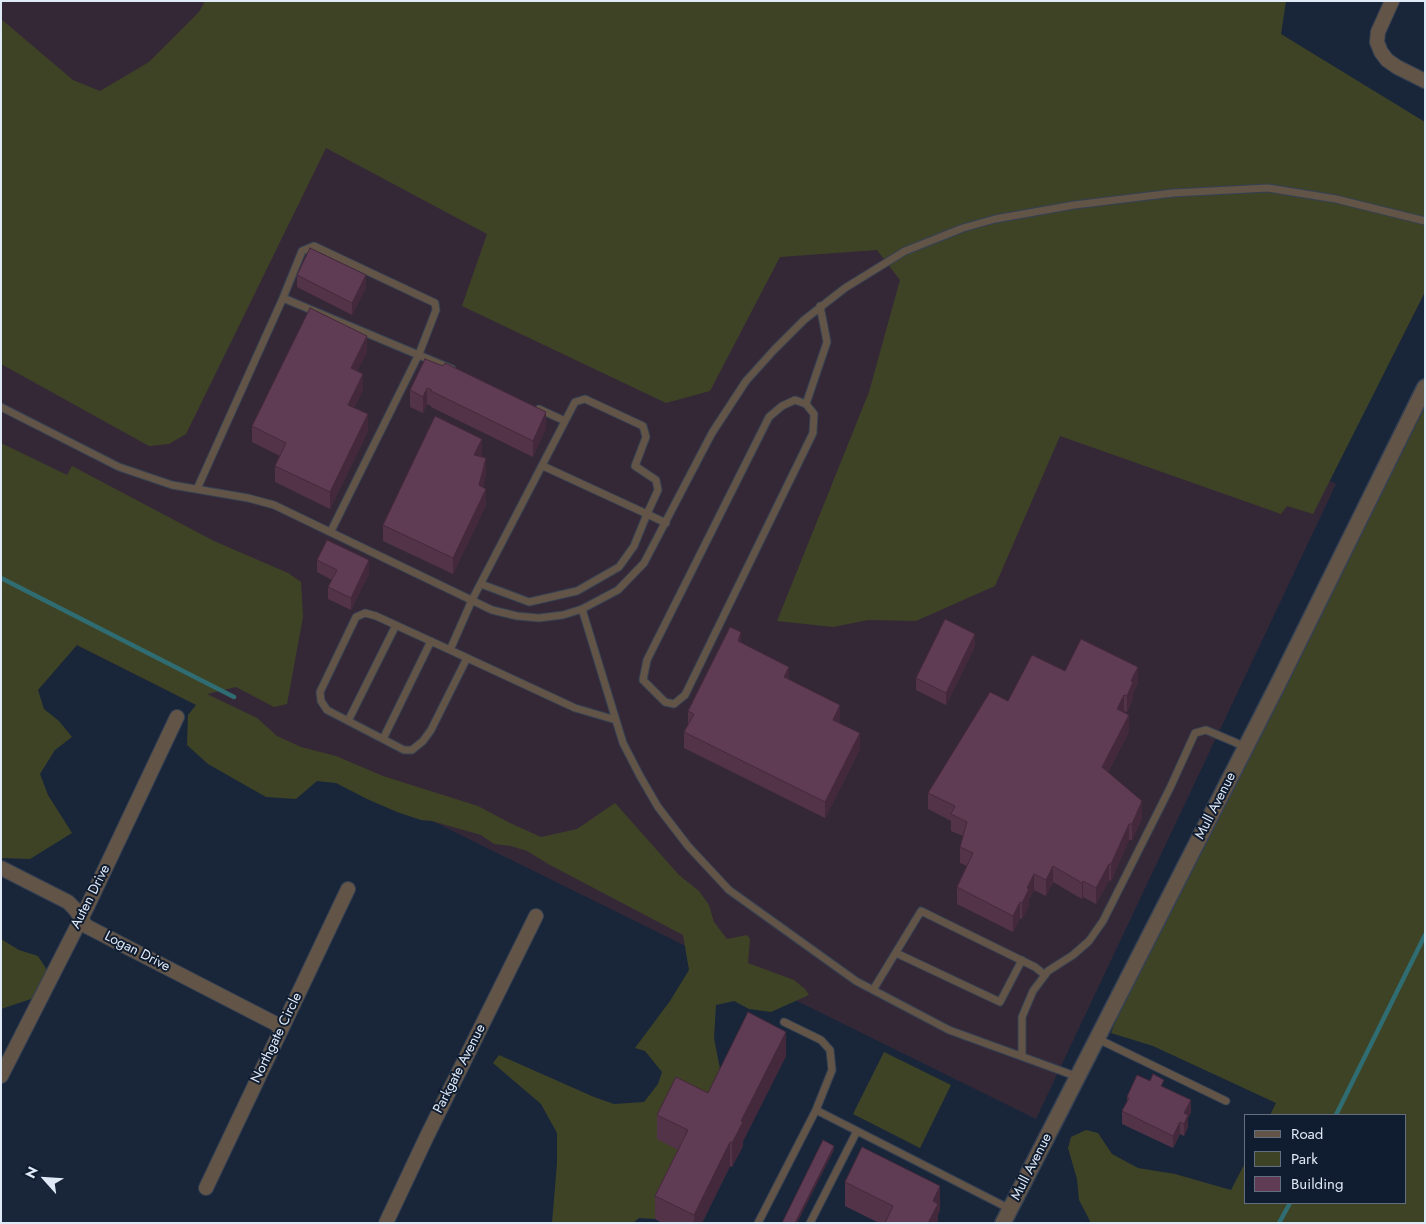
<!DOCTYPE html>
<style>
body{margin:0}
#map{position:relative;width:1426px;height:1224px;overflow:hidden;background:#19263a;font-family:Jost,sans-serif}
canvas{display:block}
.frame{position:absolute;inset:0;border:2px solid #e0e9f6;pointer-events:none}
.legend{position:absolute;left:1244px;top:1114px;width:162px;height:90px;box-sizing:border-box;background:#101c30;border:1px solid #636e7f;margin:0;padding:6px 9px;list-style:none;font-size:15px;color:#e0e9f6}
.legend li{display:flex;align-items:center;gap:10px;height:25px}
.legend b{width:25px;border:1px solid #636e7f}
.north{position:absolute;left:20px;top:1154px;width:50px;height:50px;-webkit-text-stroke:4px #101c30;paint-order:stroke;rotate:296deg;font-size:14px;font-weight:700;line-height:20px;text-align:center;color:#e0e9f6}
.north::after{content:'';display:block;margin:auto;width:18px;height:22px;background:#e0e9f6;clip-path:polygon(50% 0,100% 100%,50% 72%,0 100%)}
</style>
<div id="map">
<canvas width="1426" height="1224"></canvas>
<div class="frame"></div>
<ul class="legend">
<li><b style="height:6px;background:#625446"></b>Road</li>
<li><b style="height:14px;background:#3e4326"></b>Park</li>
<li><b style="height:14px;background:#603b54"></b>Building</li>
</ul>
<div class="north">N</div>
</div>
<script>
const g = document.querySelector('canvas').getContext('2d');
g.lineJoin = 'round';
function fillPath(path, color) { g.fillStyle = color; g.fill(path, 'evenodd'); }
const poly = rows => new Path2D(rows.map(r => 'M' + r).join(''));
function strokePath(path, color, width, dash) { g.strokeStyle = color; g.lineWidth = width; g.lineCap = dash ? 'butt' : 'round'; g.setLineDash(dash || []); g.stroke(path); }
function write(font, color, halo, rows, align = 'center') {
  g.font = font + ' Jost,sans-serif'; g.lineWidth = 4; g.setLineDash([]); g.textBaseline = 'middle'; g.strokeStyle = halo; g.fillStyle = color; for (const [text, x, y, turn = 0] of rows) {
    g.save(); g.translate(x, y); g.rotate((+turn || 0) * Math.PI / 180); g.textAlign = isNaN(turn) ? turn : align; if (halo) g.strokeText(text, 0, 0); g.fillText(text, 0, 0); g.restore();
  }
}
const commercial = poly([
 [1,1,390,1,1336,484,1036,1119,1,608]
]);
const green = poly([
 [205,1,1286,1,1281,34,1425,122,1425,292,1313,514,1287,506,1281,514,1060,436,995,586,916,621,868,620,833,627,777,621,869,392,900,280,877,250,780,257,710,391,666,403,462,306,487,234,326,148,186,434,169,444,149,446,1,364,1,19,73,80,100,91,149,62,199,12],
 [1425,407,1425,1223,1091,1223,1079,1200,1077,1179,1068,1148,1071,1137,1086,1130,1098,1133,1112,1154,1138,1168,1175,1174,1231,1190,1245,1163,1245,1203,1405,1203,1405,1115,1270,1115,1276,1103,1153,1046,1111,1033,1118,1015],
 [1,443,67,475,72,466,214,541,288,573,301,582,303,617,287,704,274,707,236,687,207,694,257,718,277,736,301,747,336,756,383,776,478,806,510,823,541,837,577,829,615,803,679,875,699,891,709,905,714,922,727,939,747,935,750,939,748,963,794,980,805,989,809,995,771,1012,749,1009,734,1001,716,1005,714,1038,720,1069,708,1117,657,1138,688,1154,655,1219,639,1218,633,1223,552,1223,557,1163,557,1133,541,1104,493,1063,499,1055,594,1097,614,1104,644,1102,658,1084,662,1072,645,1051,635,1048,670,1001,689,970,683,935,550,865,527,851,511,846,494,844,481,835,432,821,421,820,397,812,367,799,336,783,317,781,296,799,266,797,208,764,187,745,188,715,196,705,77,645,38,690,44,709,59,721,72,737,55,750,40,774,48,795,72,833,30,859,1,858],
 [1,939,19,950,38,956,47,970,34,998,1,1009],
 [884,1052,951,1085,920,1148,853,1114]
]);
const stream = poly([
 [1,578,234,697],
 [1336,1115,1425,935],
 [1279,1223,1290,1203]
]);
const service = poly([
 [283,298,302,251,314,246,435,303,436,310,419,354,331,531],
 [806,404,795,400,782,406,769,417,647,660,643,680,665,702,674,704,685,695,813,433,814,414,806,404,827,342,820,306],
 [1,407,119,467,172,485,248,498,274,505,492,610,517,616,539,618,563,615,582,609,618,590,644,563,712,433,746,381,774,350,804,320,845,288,905,251,963,228,995,219,1074,205,1173,193,1268,188,1336,199,1425,221],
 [539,409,565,421],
 [197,489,283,298,452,369],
 [481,584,529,602,577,591,619,567,634,546,647,514,543,466],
 [582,609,623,743,640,776,658,807,688,846,729,890,856,981,949,1030,1078,1077],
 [450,650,472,600,575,402,585,399,643,426,646,437,635,466,656,480,658,490,647,514,666,523],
 [467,658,431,730,423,741,412,750,404,750,327,710,321,701,320,692,356,617,365,613,376,616,450,650,575,708,616,720],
 [348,721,396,625],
 [383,739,431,641],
 [896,953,1000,1002,1022,960],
 [873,990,921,911,1035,967,1045,975],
 [1098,1039,1226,1101],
 [1022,1056,1022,1017,1033,991,1048,971,1073,955,1089,941,1103,921,1170,788,1195,733,1206,730,1246,747],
 [816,1110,1010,1209],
 [758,1223,816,1110,832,1070,830,1050,821,1040,784,1022],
 [810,1223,857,1131]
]);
const minor = poly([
 [1392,1,1378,32,1377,42,1381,52,1387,60,1397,67,1425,81],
 [1,868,68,902,75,909,86,926,282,1027],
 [1,1076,88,905,177,717],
 [206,1188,348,889],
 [386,1223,427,1136,536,916]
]);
const tertiary = poly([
 [1003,1223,1280,680,1425,387]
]);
const wall = poly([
 [297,275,366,288,352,315,297,287],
 [367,352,357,371,363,390,354,408,368,431,330,509,275,482,275,466,280,456,252,442,252,426],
 [425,359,546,428,533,457,431,407,431,406,427,404,423,413,410,407,410,390],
 [482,455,481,457,486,474,483,487,486,505,453,574,383,541,383,525],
 [317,560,369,573,351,610,328,599,328,587,332,580,317,572],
 [741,643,789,679,840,721,839,723,860,749,825,818,684,748,684,732,688,725,688,711],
 [975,646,946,705,916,690,916,678],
 [1065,671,1138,683,1133,693,1133,699,1127,712,1124,711,1123,713,1129,732,1108,772,1142,818,1132,840,1129,840,1111,881,1109,880,1096,904,1083,897,1082,899,1053,882,1046,896,1034,890,1029,899,1029,905,1022,919,1020,918,1013,932,957,904,957,887,967,866,960,863,960,847,963,836,951,831,951,821,928,809,928,793,1008,701],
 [786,1056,743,1141,743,1146,732,1167,730,1166,702,1223,662,1223,655,1219,655,1196,678,1150,657,1139,657,1115,708,1093],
 [1150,1081,1164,1087,1191,1112,1188,1118,1188,1127,1184,1136,1180,1134,1173,1148,1122,1124,1122,1111,1127,1102,1127,1097],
 [845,1182,940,1210,938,1215,938,1223,879,1223,845,1206]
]);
const shadedWall = poly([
 [366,275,366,288,352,315,352,303],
 [367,336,367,352,351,384,351,368],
 [363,374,363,390,348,421,348,405],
 [427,388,427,404,423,413,423,397],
 [546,412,546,428,533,457,533,441],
 [368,414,368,431,330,509,330,492],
 [482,439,482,455,474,471,474,455],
 [486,458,486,474,479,501,479,485],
 [486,489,486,505,453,574,453,558],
 [369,560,369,573,351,610,351,598],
 [741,632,741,648,738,641],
 [975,634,975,646,946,705,946,693],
 [789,667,789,683,784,677],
 [1138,667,1138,683,1133,693,1133,699,1127,712,1127,696,1131,681],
 [1124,695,1124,711,1117,726,1117,709],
 [840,705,840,721,833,736,833,720],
 [1129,715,1129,732,1102,783,1102,767],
 [860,733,860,749,825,818,825,802],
 [1142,801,1142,818,1132,840,1132,824],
 [1129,824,1129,840,1111,881,1111,864],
 [1109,864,1109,880,1096,904,1096,888],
 [1053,866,1053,882,1046,896,1046,880],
 [1034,874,1034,890,1029,899,1029,905,1022,919,1022,903,1027,888],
 [1083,881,1083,897,1082,899,1082,883],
 [1020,902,1020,918,1013,932,1013,916],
 [786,1032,786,1056,743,1141,743,1146,732,1167,732,1143,741,1121],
 [1191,1100,1191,1112,1188,1118,1188,1127,1184,1136,1184,1113],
 [1180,1122,1180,1134,1173,1148,1173,1136],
 [730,1142,730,1166,702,1223,694,1223,694,1215],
 [834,1146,834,1150,797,1223,795,1223],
 [940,1186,940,1210,938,1215,938,1223,928,1223,933,1201]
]);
const building = poly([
 [310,248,366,275,352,303,297,275,310,248],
 [310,308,367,336,351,368,363,374,348,405,368,414,330,492,275,466,286,443,252,426,310,308],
 [425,359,443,366,445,363,546,412,533,441,431,391,432,390,427,388,423,397,410,390,425,359],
 [435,416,482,439,474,455,486,458,479,485,486,489,453,558,383,525,435,416],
 [327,540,369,560,351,598,328,587,337,570,317,560,327,540],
 [945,619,975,634,946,693,916,678,945,619],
 [730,627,741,632,738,641,789,667,784,677,840,705,833,720,860,733,825,802,684,732,694,714,688,711,730,627],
 [1081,639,1138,667,1131,681,1133,682,1127,696,1124,695,1117,709,1129,715,1102,767,1142,801,1132,824,1129,824,1111,864,1109,864,1096,888,1083,881,1082,883,1053,866,1046,880,1034,874,1027,888,1029,889,1022,903,1020,902,1013,916,957,887,973,853,960,847,967,822,951,814,955,806,928,793,990,692,1008,701,1032,655,1065,671,1081,639],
 [748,1012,786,1032,741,1121,743,1122,732,1143,730,1142,694,1215,655,1196,688,1130,657,1115,676,1077,708,1093,748,1012],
 [1153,1074,1164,1080,1161,1086,1191,1100,1184,1113,1188,1115,1184,1124,1180,1122,1173,1136,1122,1111,1129,1098,1127,1097,1137,1075,1150,1081,1153,1074],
 [823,1140,834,1146,795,1223,782,1223,823,1140],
 [862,1147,940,1186,933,1201,938,1204,928,1223,885,1223,893,1206,845,1182,862,1147]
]);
const streetNames = [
 ["Mull Avenue",1216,806,-63],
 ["Auten Drive",91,897,-63],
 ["Logan Drive",137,952,27],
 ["Northgate Circle",277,1038,-64],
 ["Parkgate Avenue",460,1069,-63],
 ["Mull Avenue",1032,1167,-63]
];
fillPath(commercial, '#342837');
fillPath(green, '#3e4326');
strokePath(stream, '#306d73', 4.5);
strokePath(service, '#354154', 9);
strokePath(minor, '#354154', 16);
strokePath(tertiary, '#354154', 18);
strokePath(service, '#625446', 7);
strokePath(minor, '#625446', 14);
strokePath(tertiary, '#625446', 15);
fillPath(wall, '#533348');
fillPath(shadedWall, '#43293b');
fillPath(building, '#603b54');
strokePath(building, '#43293b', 1);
write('14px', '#e0e9f6', '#101c30', streetNames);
</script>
